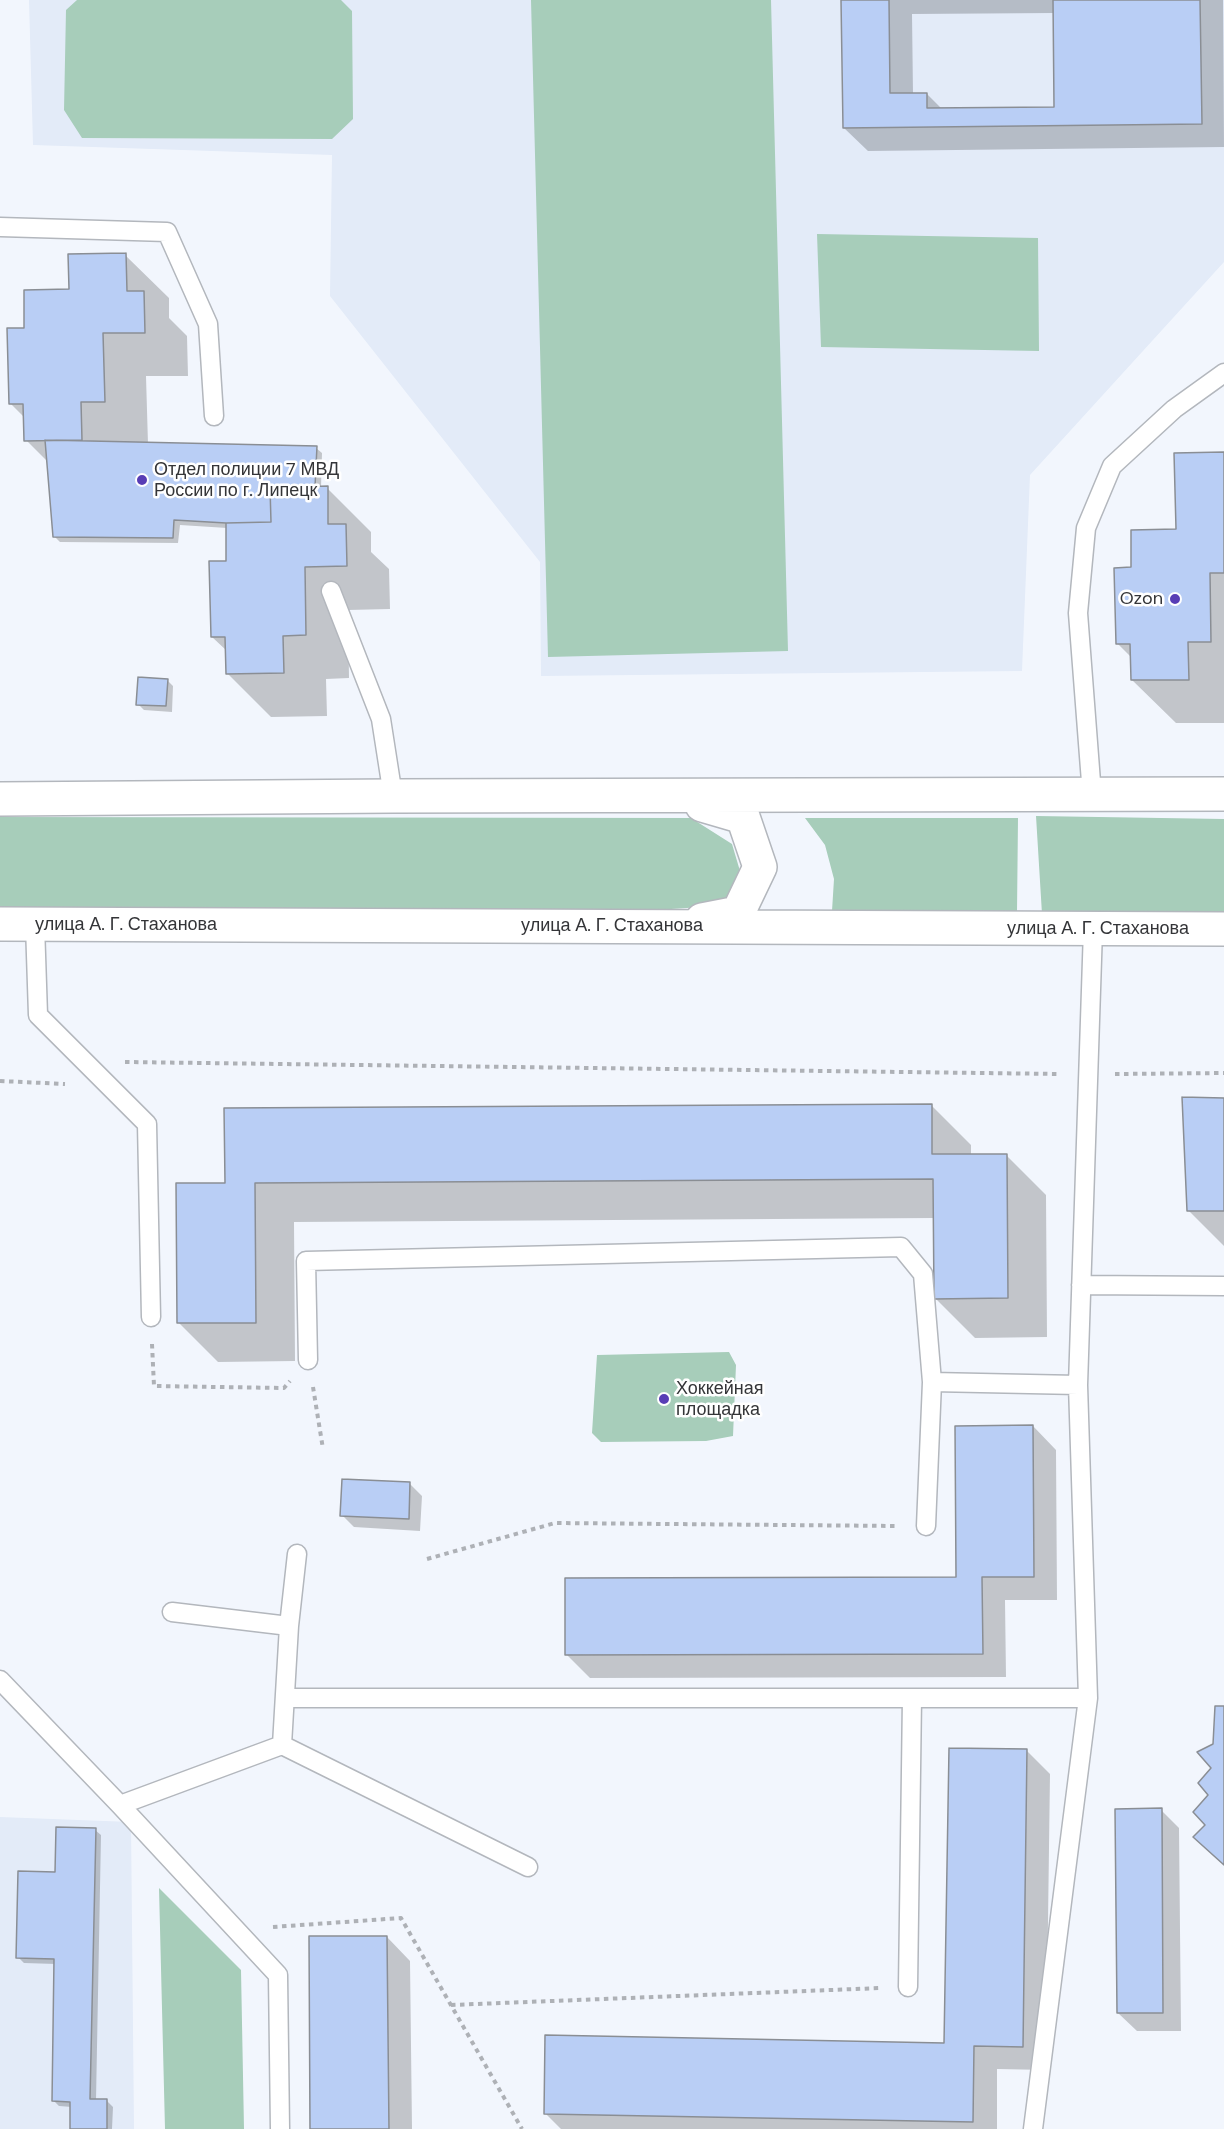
<!DOCTYPE html>
<meta charset="utf-8">
<style>
body{margin:0}
canvas{display:block;background:#f2f6fd}
</style>
<canvas width="1224" height="2129"></canvas>
<script>
const g = document.querySelector('canvas').getContext('2d');
g.lineJoin = 'round';
function fillPath(path, color) { g.fillStyle = color; g.fill(path, 'evenodd'); }
const poly = rows => new Path2D(rows.map(r => 'M' + r).join(''));
function strokePath(path, color, width, dash) { g.strokeStyle = color; g.lineWidth = width; g.lineCap = dash ? 'butt' : 'round'; g.setLineDash(dash || []); g.stroke(path); }
function write(font, color, halo, rows, align = 'center') {
  g.font = font + ' "DM Sans",sans-serif'; g.lineWidth = 5; g.setLineDash([]); g.textBaseline = 'middle'; g.strokeStyle = halo; g.fillStyle = color; for (const [text, x, y, turn = 0] of rows) {
    g.save(); g.translate(x, y); g.rotate((+turn || 0) * Math.PI / 180); g.textAlign = isNaN(turn) ? turn : align; if (halo) g.strokeText(text, 0, 0); g.fillText(text, 0, 0); g.restore();
  }
}
const built = poly([
 [29,0,1224,0,1224,262,1030,475,1022,671,541,676,540,562,330,296,332,155,33,145],
 [0,1817,131,1822,134,2129,0,2129]
]);
const green = poly([
 [77,0,341,0,352,11,353,119,332,139,82,138,64,110,66,10],
 [531,0,771,0,788,651,548,657],
 [817,234,1038,238,1039,351,821,347],
 [1036,816,1224,819,1224,914,1042,914],
 [0,817,691,818,732,844,740,871,729,898,702,907,656,910,0,907],
 [805,818,1018,818,1017,912,832,911,834,879,825,845],
 [729,1352,736,1365,733,1436,706,1441,601,1442,592,1433,597,1355],
 [159,1888,241,1970,244,2129,165,2129]
]);
const shadow = poly([
 [843,0,1223,0,1224,147,868,151,844,128],
 [1055,13,1055,108,942,109,927,94,913,94,912,14],
 [125,255,169,298,169,318,187,336,188,376,146,376,148,444,316,448,322,453,321,488,327,488,371,532,371,552,389,569,390,609,348,610,349,678,326,679,327,716,271,717,227,673,227,651,212,637,228,562,227,528,180,525,178,543,60,542,54,536,49,463,26,440,25,418,10,403,26,329,71,291],
 [1224,453,1224,723,1176,723,1132,680,1132,658,1117,643,1133,569,1177,531],
 [167,680,173,686,172,712,144,710,138,704],
 [1224,1099,1224,1246,1188,1210],
 [931,1105,971,1145,971,1156,1006,1155,1046,1195,1047,1337,975,1338,935,1298,935,1218,294,1222,295,1361,218,1362,179,1323,227,1185],
 [1033,1426,1056,1450,1057,1600,1005,1600,1006,1677,590,1678,567,1655,958,1579],
 [410,1484,422,1496,420,1531,354,1527,342,1515],
 [1027,1751,1050,1774,1046,2070,997,2069,997,2129,561,2129,546,2114,945,2044],
 [1161,1810,1179,1828,1181,2031,1137,2031,1118,2013],
 [95,1830,101,1835,96,2100,107,2101,113,2107,112,2129,71,2129,72,2107,59,2106,53,2100,56,1964,24,1963,18,1957,56,1874],
 [387,1937,410,1961,412,2129,312,2129]
]);
const building = poly([
 [841,0,889,0,890,93,927,93,927,108,1054,107,1053,0,1200,0,1202,124,843,128,841,0],
 [126,253,127,291,144,291,145,333,103,333,105,402,81,402,82,440,24,441,23,404,9,404,7,328,24,328,24,290,69,289,68,254,126,253],
 [45,440,317,446,315,487,270,488,271,522,226,523,174,520,173,538,53,537,45,440],
 [1224,452,1224,573,1210,573,1211,642,1188,642,1189,680,1131,680,1130,644,1116,644,1114,568,1131,567,1131,530,1176,529,1174,453,1224,452],
 [328,486,328,524,346,524,347,566,305,567,306,635,283,636,284,673,226,674,225,637,211,637,209,561,226,561,226,523,271,522,270,488,328,486],
 [138,677,168,679,166,706,136,705,138,677],
 [1182,1097,1224,1098,1224,1211,1187,1211,1182,1097],
 [932,1104,932,1154,1007,1154,1008,1298,934,1299,933,1179,255,1183,256,1323,177,1323,176,1183,225,1183,224,1108,932,1104],
 [1033,1425,1034,1577,982,1577,983,1654,565,1655,565,1578,956,1577,955,1426,1033,1425],
 [342,1479,410,1482,409,1519,340,1516,342,1479],
 [1215,1706,1224,1706,1224,1865,1193,1837,1205,1825,1193,1812,1208,1795,1198,1783,1211,1768,1197,1752,1213,1744,1215,1706],
 [949,1748,1027,1749,1023,2047,974,2046,973,2122,544,2114,545,2035,944,2043,949,1748],
 [1162,1808,1163,2013,1117,2013,1115,1809,1162,1808],
 [56,1827,96,1828,90,2099,107,2099,107,2129,70,2129,70,2102,52,2101,54,1959,16,1958,18,1871,55,1872,56,1827],
 [309,1936,387,1936,389,2129,310,2129,309,1936]
]);
const path = poly([
 [125,1062,1059,1074],
 [1115,1074,1224,1073],
 [0,1081,65,1084],
 [152,1344,154,1386,284,1388,290,1381],
 [313,1387,323,1449],
 [427,1559,555,1523,898,1526],
 [273,1927,401,1918,522,2129],
 [451,2005,881,1988]
]);
const lane = poly([
 [0,227,167,232,208,324,214,416],
 [331,591,381,719,393,796],
 [1092,795,1078,613,1086,528,1112,466,1174,409,1224,373],
 [35,925,38,1015,147,1124,151,1317],
 [1081,1285,1224,1286],
 [308,1360,306,1261,901,1247,923,1274,932,1382,926,1526],
 [932,1382,1078,1385],
 [172,1612,289,1626],
 [0,1680,120,1805,278,1975,280,2129],
 [285,1698,1088,1698],
 [282,1745,528,1867],
 [120,1805,282,1745,289,1626,297,1554],
 [908,1987,912,1698],
 [1033,2129,1088,1698,1078,1385,1093,929]
]);
const secondary = poly([
 [0,799,393,796,1224,794],
 [702,805,743,817,760,867,738,913,702,920],
 [0,924,1224,929]
]);
const markers = [
 [142,480,6,"#583db5"],
 [1175,599,6,"#583db5"],
 [664,1399,6,"#583db5"]
];
const poiNames = [
 ["Отдел полиции 7 МВД",154,470],
 ["России по г. Липецк",154,491],
 ["Ozon",1163,599,"right"],
 ["Хоккейная",676,1389],
 ["площадка",676,1410]
];
const streetNames = [
 ["улица А. Г. Стаханова",126,925],
 ["улица А. Г. Стаханова",612,926],
 ["улица А. Г. Стаханова",1098,929]
];
fillPath(built, '#e3ebf8');
fillPath(green, '#a7cdba');
fillPath(shadow, '#0003');
fillPath(building, '#b9cef5');
strokePath(building, '#8a8e94', 1.5);
strokePath(lane, '#b3b7bd', 21);
strokePath(secondary, '#b3b7bd', 36);
strokePath(path, '#aeb1b6', 4, [4.5, 4.5]);
strokePath(lane, '#fff', 18);
strokePath(secondary, '#fff', 33);
for (const [x, y, r, color] of markers) { const dot = new Path2D(); dot.arc(x, y, r, 0, 2 * Math.PI); g.fillStyle = color; g.fill(dot); strokePath(dot, '#fff', 2); }
write('18px', '#343538', '#fff', poiNames, 'left');
write('18px', '#343538', '#fff', streetNames);
</script>
